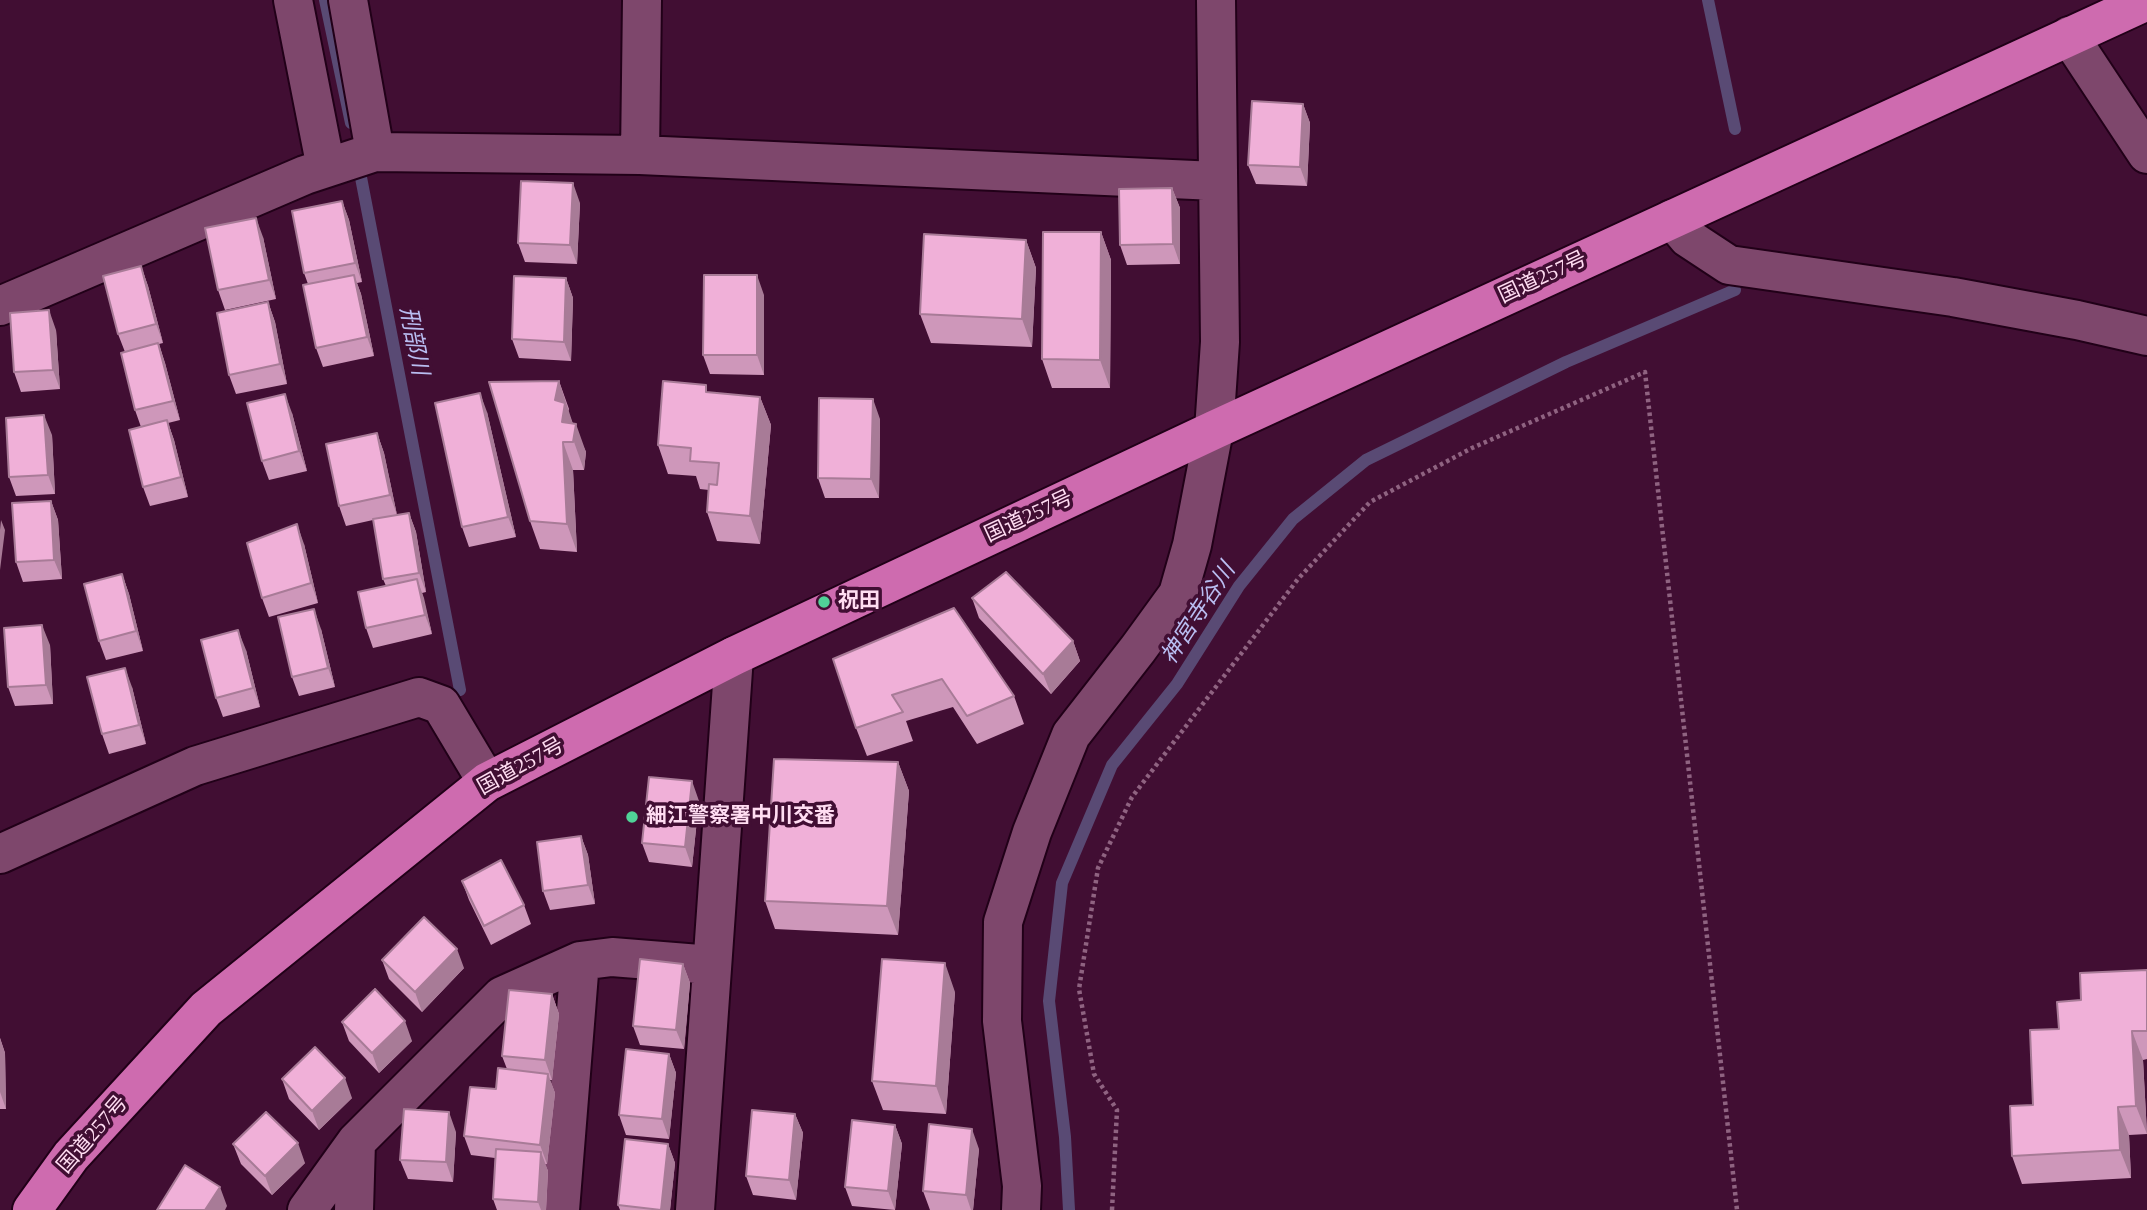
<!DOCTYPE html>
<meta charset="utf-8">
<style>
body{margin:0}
canvas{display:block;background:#410e33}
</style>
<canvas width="2147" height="1210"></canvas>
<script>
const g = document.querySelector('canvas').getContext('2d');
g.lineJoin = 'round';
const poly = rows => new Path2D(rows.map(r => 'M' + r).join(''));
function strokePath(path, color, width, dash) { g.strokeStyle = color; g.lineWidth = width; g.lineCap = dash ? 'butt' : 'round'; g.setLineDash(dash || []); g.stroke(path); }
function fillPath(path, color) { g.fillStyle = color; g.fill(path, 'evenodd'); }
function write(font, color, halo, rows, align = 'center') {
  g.font = font + ' "Times New Roman","Noto Sans JP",serif'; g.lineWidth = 7; g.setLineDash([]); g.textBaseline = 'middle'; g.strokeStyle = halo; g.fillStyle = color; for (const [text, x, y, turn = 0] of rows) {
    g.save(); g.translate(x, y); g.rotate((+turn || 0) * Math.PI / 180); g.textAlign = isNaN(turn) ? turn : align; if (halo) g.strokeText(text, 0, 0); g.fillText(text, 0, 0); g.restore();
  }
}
const stream = poly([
 [325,0,351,123],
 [1708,0,1735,129],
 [358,162,460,690],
 [1069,1210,1065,1137,1049,1001,1062,883,1112,765,1177,684,1239,586,1293,519,1366,460,1566,362,1735,290]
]);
const path = poly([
 [1112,1210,1117,1110,1094,1074,1079,989,1098,868,1132,797,1298,579,1370,502,1472,448,1645,372,1737,1210]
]);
const minor = poly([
 [293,0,326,168],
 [348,0,375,152],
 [2069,36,2147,154],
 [640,155,642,0],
 [1672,219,1688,238,1729,265,1953,297,2077,320,2147,336],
 [0,306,305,175,375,152,640,155,1216,181],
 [0,854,195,766,419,697,441,705,487,782],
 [307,1210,356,1142,502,996,580,961,612,957,712,965],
 [354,1210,356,1142],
 [560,1210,580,961],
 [695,1210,734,656],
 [1021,1210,1022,1186,1002,1021,1003,922,1032,832,1071,735,1138,649,1178,594,1192,545,1214,430,1220,342,1216,0]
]);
const highway = poly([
 [32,1210,71,1156,206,1009,487,782,734,656,1214,430,2147,1]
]);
const wall = poly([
 [1303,104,1310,123,1307,186,1256,184,1248,165],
 [1172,188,1180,208,1180,264,1127,265,1120,245],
 [342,201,349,220,362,282,357,283,361,294,374,356,323,367,316,348,308,284,304,273],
 [580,203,577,264,525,262,518,243],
 [1101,232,1111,260,1110,388,1052,388,1042,359],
 [263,237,276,299,225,310,218,290],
 [1026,240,1036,268,1032,347,931,343,920,314],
 [141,266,148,286,163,343,159,344,165,363,180,420,168,423,174,440,188,497,150,506,143,487,141,427,135,410,125,352,118,334],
 [566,278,573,298,571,361,519,358,512,339],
 [764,295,764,375,710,374,703,355],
 [268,302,275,322,287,384,236,394,229,375],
 [56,330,60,389,21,392,14,372],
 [559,381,569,409,568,412,573,424,586,452,584,470,573,470,577,552,540,549,530,521],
 [709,392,760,397,771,425,760,544,717,541,707,512,709,490,700,489,696,476,668,474,658,445],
 [487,412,516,537,469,547,462,527],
 [292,413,307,471,269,480,262,461],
 [880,419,879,498,825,498,818,478],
 [377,433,384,453,397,515,409,513,416,532,426,592,422,593,432,634,373,648,366,628,386,586,383,579,373,520,346,526,339,506],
 [52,435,55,494,16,496,9,477],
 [51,501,58,520,62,579,23,582,16,562],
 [304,544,318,603,269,617,262,598],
 [122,574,129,594,143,651,106,660,99,641],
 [972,598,1073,641,1080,661,1051,694,979,618],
 [954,608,1014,696,1024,724,977,744,953,707,906,721,913,741,867,756,856,728],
 [321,629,335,687,299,696,292,677],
 [50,645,53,704,15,706,8,687],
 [246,650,260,707,223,717,216,698],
 [132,687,146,744,109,754,102,734],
 [898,762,909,791,898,935,775,929,765,901],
 [699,801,692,867,649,862,642,843],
 [581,836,588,855,595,904,550,910,543,891],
 [462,881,524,905,531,924,491,945,469,900],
 [382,960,464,968,422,1012,389,979],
 [683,964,690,983,684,1049,640,1045,633,1026],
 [2147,970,2147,1059,2143,1060,2147,1134,2129,1135,2131,1178,2022,1184,2012,1156,2033,1105,2059,1029,2081,1000],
 [955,992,946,1114,883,1110,872,1081],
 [552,994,559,1014,552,1080,550,1080,555,1093,547,1164,545,1164,548,1171,546,1210,497,1210,493,1199,495,1158,471,1155,464,1136,496,1089,507,1069,502,1056],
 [342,1022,412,1041,379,1073,349,1041],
 [0,1038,5,1053,6,1109,0,1109],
 [669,1054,676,1073,669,1139,626,1135,619,1115],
 [282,1079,352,1098,319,1130,289,1099],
 [795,1114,803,1133,796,1200,753,1195,746,1176],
 [895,1125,902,1144,895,1210,852,1206,845,1187],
 [456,1132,453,1182,408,1179,400,1160],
 [233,1144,305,1163,272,1195,241,1164],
 [668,1144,675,1163,670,1210,620,1210,618,1205],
 [979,1149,973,1210,930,1210,923,1191]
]);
const shadedWall = poly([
 [1303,104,1310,123,1307,186,1300,167],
 [573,183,580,203,577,264,570,245],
 [1172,188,1180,208,1180,264,1173,244],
 [342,201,349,220,362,282,355,263],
 [256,218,263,237,276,299,269,280],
 [1101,232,1111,260,1110,388,1100,360],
 [1026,240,1036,268,1032,347,1022,319],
 [141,266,148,286,163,343,156,324],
 [354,275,361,294,374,356,367,337],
 [757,275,764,295,764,375,757,355],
 [566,278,573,298,571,361,564,342],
 [268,302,275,322,287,384,280,364],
 [49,310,56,330,60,389,53,370],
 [158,343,165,363,180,420,173,401],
 [559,381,575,430,576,424,586,452,584,470,574,442,569,442,555,400],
 [480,393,487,412,516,537,508,517],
 [285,394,292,413,307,471,299,451],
 [760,397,771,425,760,544,750,516],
 [873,399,880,419,879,498,871,479],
 [44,415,52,435,55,494,48,475],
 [167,420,174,440,188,497,181,477],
 [377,433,384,453,397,515,390,495],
 [563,442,573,470,577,552,567,524],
 [51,501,58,520,62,579,54,560],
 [409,513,416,532,426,592,419,573],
 [1,520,5,530,0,570,0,530],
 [297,524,304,544,318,603,311,583],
 [122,574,129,594,143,651,136,631],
 [417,579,424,598,432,634,425,615],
 [314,609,321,629,335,687,328,668],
 [42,625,50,645,53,704,46,685],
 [238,630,246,650,260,707,253,688],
 [1073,641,1080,661,1051,694,1043,674],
 [125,668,132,687,146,744,139,725],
 [898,762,909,791,898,935,887,906],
 [692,781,699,801,692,867,685,847],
 [581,836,588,855,595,904,588,885],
 [457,949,464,968,422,1012,415,992],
 [945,963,955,992,946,1114,936,1086],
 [683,964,690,983,684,1049,676,1030],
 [552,994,559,1014,552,1080,545,1060],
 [405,1021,412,1041,379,1073,372,1053],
 [2132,1031,2143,1060,2147,1134,2136,1106],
 [0,1038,5,1053,6,1109,0,1092],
 [669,1054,676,1073,669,1139,662,1119],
 [548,1074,555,1093,547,1164,540,1145],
 [345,1078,352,1098,319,1130,312,1111],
 [2118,1107,2129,1135,2131,1178,2120,1150],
 [449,1112,456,1132,453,1182,446,1162],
 [795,1114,803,1133,796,1200,789,1180],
 [895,1125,902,1144,895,1210,888,1191],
 [972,1129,979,1149,973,1210,971,1210,966,1195],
 [298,1143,305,1163,272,1195,265,1176],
 [668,1144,675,1163,670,1210,661,1210],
 [541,1152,548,1171,546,1210,541,1210,538,1202],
 [220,1187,227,1206,225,1210,205,1210]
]);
const building = poly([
 [1252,101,1303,104,1300,167,1248,165,1252,101],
 [521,181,573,183,570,245,518,243,521,181],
 [1172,188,1173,244,1120,245,1119,189,1172,188],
 [342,201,355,263,304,273,292,211,342,201],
 [256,218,269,280,218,290,205,228,256,218],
 [1043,232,1101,232,1100,360,1042,359,1043,232],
 [924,234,1026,240,1022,319,920,314,924,234],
 [141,266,156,324,118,334,103,276,141,266],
 [354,275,367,337,316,348,303,285,354,275],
 [704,275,757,275,757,355,703,355,704,275],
 [514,276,566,278,564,342,512,339,514,276],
 [268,302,280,364,229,375,217,313,268,302],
 [49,310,53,370,14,372,10,313,49,310],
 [158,343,173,401,135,410,121,353,158,343],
 [559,381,555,400,565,403,562,422,576,424,573,442,563,442,567,524,530,521,489,382,559,381],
 [663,381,706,385,706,392,760,397,750,516,707,512,709,484,717,485,719,463,690,461,691,448,658,445,663,381],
 [480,393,508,517,462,527,435,403,480,393],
 [285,394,299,451,262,461,247,403,285,394],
 [819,398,873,399,871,479,818,478,819,398],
 [44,415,48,475,9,477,6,418,44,415],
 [167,420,181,477,143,487,129,430,167,420],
 [377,433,390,495,339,506,326,444,377,433],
 [51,501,54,560,16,562,12,503,51,501],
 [409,513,419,573,383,579,373,519,409,513],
 [297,524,311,583,262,598,247,543,297,524],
 [1006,572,1073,641,1043,674,972,598,1006,572],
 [122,574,136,631,99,641,84,584,122,574],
 [417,579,425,615,366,628,358,592,417,579],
 [954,608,1014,696,967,716,942,679,892,695,903,712,856,728,833,659,954,608],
 [314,609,328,668,292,677,278,617,314,609],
 [42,625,46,685,8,687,4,628,42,625],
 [238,630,253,688,216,698,201,640,238,630],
 [125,668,139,725,102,734,87,677,125,668],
 [774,759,898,762,887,906,765,901,774,759],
 [649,777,692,781,685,847,642,843,649,777],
 [581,836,588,885,543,891,537,842,581,836],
 [501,860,524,905,484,926,462,881,501,860],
 [424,917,457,949,415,992,382,960,424,917],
 [640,959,683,964,676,1030,633,1026,640,959],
 [882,959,945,963,936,1086,872,1081,882,959],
 [2147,970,2147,1031,2132,1031,2136,1106,2118,1107,2120,1150,2012,1156,2010,1106,2033,1105,2030,1030,2059,1029,2057,1002,2081,1000,2080,973,2147,970],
 [375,989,405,1021,372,1053,342,1022,375,989],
 [509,990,552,994,545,1060,502,1056,509,990],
 [315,1047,345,1078,312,1111,282,1079,315,1047],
 [626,1049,669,1054,662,1119,619,1115,626,1049],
 [498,1068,548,1074,540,1145,464,1136,470,1087,496,1089,498,1068],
 [404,1109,449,1112,446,1162,400,1160,404,1109],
 [752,1110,795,1114,789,1180,746,1176,752,1110],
 [266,1112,298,1143,265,1176,233,1144,266,1112],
 [852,1120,895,1125,888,1191,845,1187,852,1120],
 [929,1124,972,1129,966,1195,923,1191,929,1124],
 [625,1139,668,1144,661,1210,618,1205,625,1139],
 [496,1149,541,1152,538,1202,493,1199,496,1149],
 [185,1165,220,1187,205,1210,157,1210,185,1165]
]);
const markers = [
 [824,602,7,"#50d398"],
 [632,817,7,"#50d398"]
];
const streetNames = [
 ["国道257号",1543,278,-25],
 ["国道257号",1029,517,-25],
 ["国道257号",521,767,-29],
 ["国道257号",93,1135,-49]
];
const poiNames = [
 ["祝田",838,602],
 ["細江警察署中川交番",646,817]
];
const waterNames = [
 ["刑部川",413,341,79],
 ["神宮寺谷川",1199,614,-57]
];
strokePath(stream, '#594a74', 12);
strokePath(minor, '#210018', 42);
strokePath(highway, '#210018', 42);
strokePath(path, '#8f6381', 4.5, [3.5, 3.5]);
strokePath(minor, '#7e476c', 38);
strokePath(highway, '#ce6baf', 38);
fillPath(wall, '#ce97ba');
fillPath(shadedWall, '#a87b97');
fillPath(building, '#f0b0d8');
strokePath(building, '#a87b97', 2);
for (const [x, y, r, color] of markers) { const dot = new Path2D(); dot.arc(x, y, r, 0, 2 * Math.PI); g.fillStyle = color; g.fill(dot); strokePath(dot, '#410e33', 2.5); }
write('21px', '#ffddf2', '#410e33', streetNames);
write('bold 21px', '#ffddf2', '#410e33', poiNames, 'left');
write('italic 23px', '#b9bdf1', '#410e33', waterNames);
</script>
